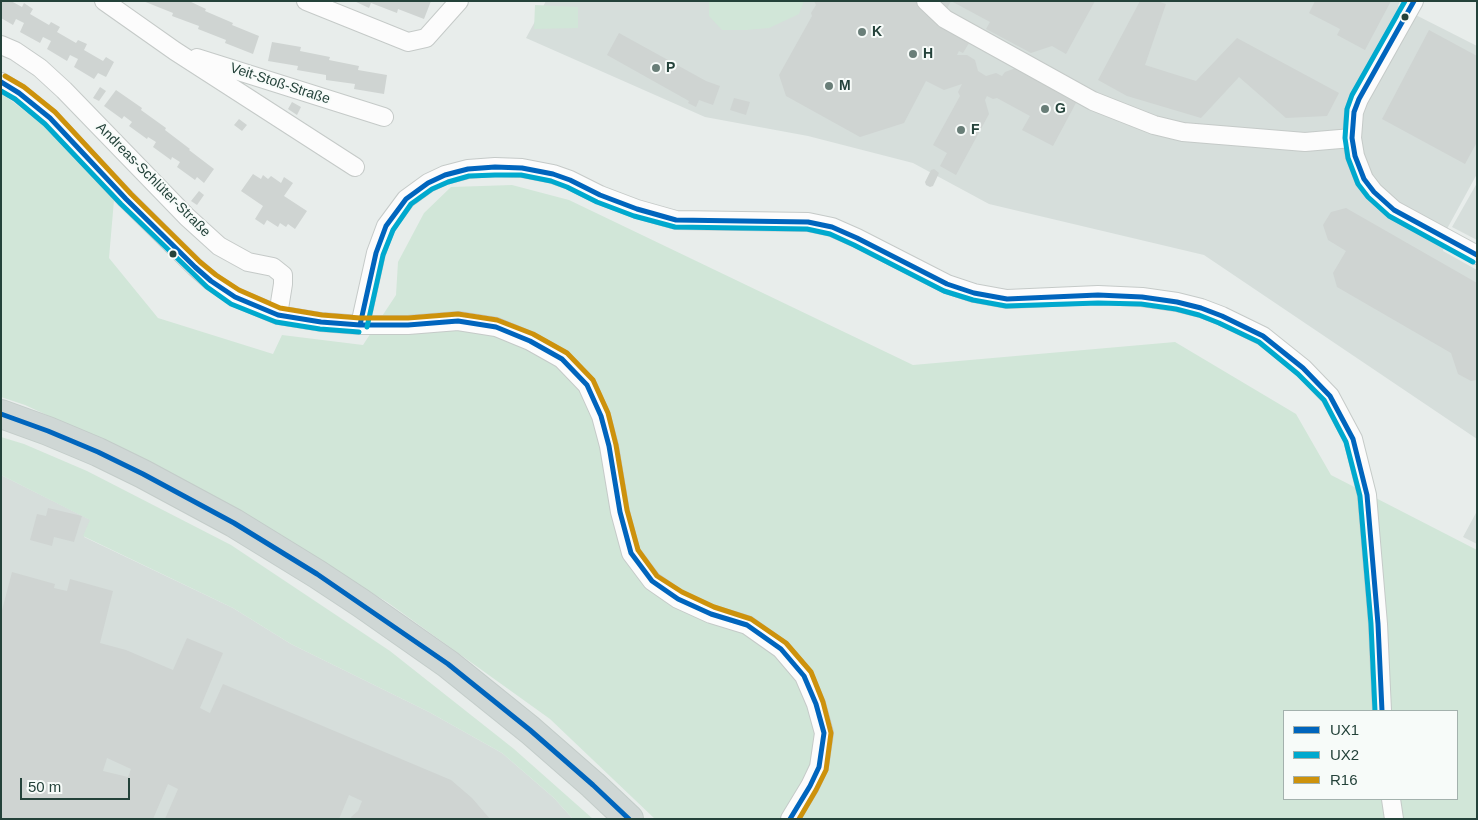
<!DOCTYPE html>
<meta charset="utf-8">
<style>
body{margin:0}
#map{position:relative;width:1478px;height:820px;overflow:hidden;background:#e8edeb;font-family:Helvetica,sans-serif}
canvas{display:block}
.frame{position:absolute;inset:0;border:2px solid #24423a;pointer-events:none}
.legend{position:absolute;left:1283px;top:710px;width:175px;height:90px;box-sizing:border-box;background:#f7fbf9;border:1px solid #a3b1ad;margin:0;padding:6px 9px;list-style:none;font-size:15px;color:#24423a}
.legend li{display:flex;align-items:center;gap:10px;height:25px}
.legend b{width:25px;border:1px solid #a3b1ad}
.scale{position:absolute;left:20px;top:778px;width:110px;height:22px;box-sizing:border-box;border:2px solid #24423a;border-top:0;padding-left:6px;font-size:15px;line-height:18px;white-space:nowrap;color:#24423a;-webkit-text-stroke:4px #f7fbf9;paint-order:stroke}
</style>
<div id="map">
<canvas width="1478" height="820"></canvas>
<div class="frame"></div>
<ul class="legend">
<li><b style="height:6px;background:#0065bd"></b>UX1</li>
<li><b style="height:6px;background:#00a9ce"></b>UX2</li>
<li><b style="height:6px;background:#cd920c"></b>R16</li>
</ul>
<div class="scale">50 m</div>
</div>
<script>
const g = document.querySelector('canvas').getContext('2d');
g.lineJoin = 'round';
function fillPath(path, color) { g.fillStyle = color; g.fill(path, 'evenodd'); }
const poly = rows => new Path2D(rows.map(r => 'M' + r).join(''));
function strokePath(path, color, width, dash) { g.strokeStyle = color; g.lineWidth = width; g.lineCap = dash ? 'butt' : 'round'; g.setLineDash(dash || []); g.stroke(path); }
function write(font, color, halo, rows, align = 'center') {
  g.font = font + ' Helvetica,sans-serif'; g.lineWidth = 4; g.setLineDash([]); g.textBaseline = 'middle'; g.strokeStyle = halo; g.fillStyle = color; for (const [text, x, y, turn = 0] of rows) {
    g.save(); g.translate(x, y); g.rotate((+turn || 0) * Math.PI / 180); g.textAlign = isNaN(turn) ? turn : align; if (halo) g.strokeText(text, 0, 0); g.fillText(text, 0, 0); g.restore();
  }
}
const built = poly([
 [546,1,1400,1,1398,6,1477,46,1477,174,1448,227,1443,251,1477,270,1477,439,1204,255,989,204,913,163,808,136,705,117,526,38],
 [1477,183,1477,240,1452,227],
 [1,475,91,520,84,537,233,608,291,644,429,712,502,753,554,798,573,819,1,819],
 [1477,511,1477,544,1463,537]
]);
const green = poly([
 [709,1,804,1,799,14,769,28,746,30,722,30,709,16],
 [535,5,578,7,578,28,534,29],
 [1,93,41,123,114,200,109,258,158,318,273,354,282,335,363,345,396,295,398,262,424,213,451,187,512,185,569,200,913,365,1175,342,1296,414,1331,475,1477,550,1477,819,655,819,550,719,387,602,155,465,25,405,1,397],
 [1284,711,1457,711,1457,799,1284,799],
 [1,437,24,444,87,471,231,545,390,651,514,749,593,819,573,819,554,798,502,753,429,712,291,644,233,608,83,536,90,520,1,475]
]);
const building = poly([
 [1,1,11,1,22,7,24,3,33,9,30,14,49,25,51,22,60,27,57,32,76,43,78,40,87,44,84,50,103,61,106,57,114,62,106,77,98,73,94,79,74,67,78,59,70,55,67,61,47,49,51,41,43,37,40,43,20,32,24,23,16,19,13,25,1,18],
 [143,1,189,1,206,9,205,11,233,23,232,25,259,36,253,54,225,43,226,40,198,29,199,26,172,16,173,13],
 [354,1,431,1,424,19,398,9,397,13,371,3,369,8],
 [814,1,1095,1,1066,54,1052,46,1031,53,986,29,990,22,951,1,938,26,969,43,963,53,959,51,957,55,967,55,975,60,978,71,986,76,996,73,1002,76,1005,72,1016,68,1077,101,1053,146,1022,130,1030,116,997,98,993,99,987,96,985,100,989,114,956,175,940,166,947,153,933,145,960,96,958,92,962,84,944,90,926,81,904,123,860,137,786,96,779,75,812,16,811,13,816,5],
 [1140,1,1157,1,1166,4,1145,65,1196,81,1237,38,1339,93,1327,116,1286,118,1239,77,1201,118,1127,96,1098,80],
 [1315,1,1391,1,1365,50,1337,35,1340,29,1309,13],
 [1429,30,1477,56,1477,142,1465,164,1382,119],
 [619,33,706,81,720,86,713,105,699,100,696,107,688,103,689,101,607,55],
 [272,42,301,47,300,51,330,57,329,60,359,66,358,70,387,75,384,94,354,89,355,84,326,80,326,75,297,70,298,66,268,61],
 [100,87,106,91,99,101,93,98],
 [116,90,142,108,141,110,166,128,165,130,190,149,189,150,214,169,204,183,197,177,195,180,177,167,180,162,172,157,171,160,153,147,156,142,148,137,147,139,129,126,132,122,124,116,122,119,104,106],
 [734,98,750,102,746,115,730,110],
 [292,102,301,107,297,115,288,109],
 [239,119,247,125,242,131,234,125],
 [934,169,939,173,933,186,930,187,926,185,925,182,931,170],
 [253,174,261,179,263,175,268,179,271,176,281,183,284,177,293,183,284,196,307,211,295,229,288,224,286,227,280,223,278,227,267,220,264,225,255,219,263,206,241,191],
 [199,191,204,195,197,205,191,201],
 [1346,208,1477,283,1477,380,1471,381,1458,374,1451,353,1337,287,1333,273,1346,251,1328,240,1323,225,1331,212],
 [48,508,82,516,74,542,54,537,52,546,30,540,37,514,46,516],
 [12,572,55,584,54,588,67,591,70,579,113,591,100,643,126,650,173,670,187,638,223,653,200,708,210,713,223,684,451,780,472,798,490,819,352,819,351,817,358,811,362,801,349,795,339,819,165,819,178,789,168,784,153,819,1,819,1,614],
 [107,758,131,769,128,777,103,771]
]);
const street = poly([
 [104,1,175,51,355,167],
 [306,1,408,42,426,38,459,1],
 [926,1,945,19,1093,101,1154,125,1183,132,1305,142,1352,138],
 [1414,1,1359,99,1354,112,1352,138,1355,156,1364,179,1374,192,1394,210,1477,255],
 [1,45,15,51,40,68,64,90,187,217,219,246,248,262,273,267,283,275,283,284,278,315],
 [197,58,384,117],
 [1,82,19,93,50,118,126,199,195,267,211,281,235,297,278,315,321,322,360,325,408,325,458,321,496,327,530,341,562,359,587,385,601,416,609,446,620,512,631,553,652,581,678,599,711,614,747,625,781,649,804,676,816,704,824,733,819,767,810,786,790,819],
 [360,325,376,253,386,226,406,199,428,183,445,175,468,169,495,167,522,168,553,174,570,180,600,195,637,209,676,220,808,222,832,227,857,238,947,284,974,293,1007,299,1098,295,1142,297,1177,302,1201,308,1222,316,1263,336,1303,368,1330,396,1353,439,1367,495,1378,624,1382,711],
 [1391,799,1394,819]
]);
const primary = poly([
 [1,414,48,431,98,452,143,474,234,523,317,574,361,603,448,664,530,730,593,785,629,819]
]);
const bus1 = poly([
 [1414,1,1359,99,1354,112,1352,138,1355,156,1364,179,1374,192,1394,210,1477,255],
 [1,82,19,93,50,118,126,199,195,267,211,281,235,297,278,315,321,322,360,325,408,325,458,321,496,327,530,341,562,359,587,385,601,416,609,446,620,512,631,553,652,581,678,599,711,614,747,625,781,649,804,676,816,704,824,733,819,767,810,786,790,819],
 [360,325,376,253,386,226,406,199,428,183,445,175,468,169,495,167,522,168,553,174,570,180,600,195,637,209,676,220,808,222,832,227,857,238,947,284,974,293,1007,299,1098,295,1142,297,1177,302,1201,308,1222,316,1263,336,1303,368,1330,396,1353,439,1367,495,1378,624,1382,711],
 [1,414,48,431,98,452,143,474,234,523,317,574,448,664,530,730,593,785,629,819]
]);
const bus2 = poly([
 [1405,1,1352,95,1347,109,1345,138,1348,158,1358,184,1368,197,1389,216,1473,262],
 [1,91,15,99,45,124,121,204,207,287,231,304,276,322,320,329,359,332],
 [367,327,383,255,393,230,411,204,432,189,448,182,469,176,495,175,521,175,551,181,567,187,597,202,634,216,675,227,807,229,830,234,854,245,944,291,973,300,1006,306,1098,303,1141,304,1176,309,1199,315,1219,323,1259,342,1298,374,1324,400,1346,442,1360,496,1371,624,1375,711]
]);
const bus3 = poly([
 [5,76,24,87,55,112,131,194,200,262,216,275,239,290,280,308,322,315,360,318,408,318,458,314,497,320,533,334,567,353,593,380,608,413,616,445,627,510,638,550,657,576,682,592,714,607,751,619,786,643,811,672,823,702,831,733,826,770,816,790,799,819]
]);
const markers = [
 [1405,17,4.5,"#24423a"],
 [862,32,5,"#697e78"],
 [913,54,5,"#697e78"],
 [656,68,5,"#697e78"],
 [829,86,5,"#697e78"],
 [1045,109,5,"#697e78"],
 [961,130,5,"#697e78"],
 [173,254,4.5,"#24423a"]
];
const poiNames = [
 ["K",872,32],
 ["H",923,54],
 ["P",666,68],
 ["M",839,86],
 ["G",1055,109],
 ["F",971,130]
];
const streetNames = [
 ["Veit-Stoß-Straße",280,84,18],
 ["Andreas-Schlüter-Straße",153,180,45]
];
fillPath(built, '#d6dedb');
fillPath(green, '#d1e6d8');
fillPath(building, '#cfd4d2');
strokePath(street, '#c5cac8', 20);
strokePath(primary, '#c3ccc9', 30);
strokePath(street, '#fcfcfc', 18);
strokePath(primary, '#cfd7d5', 28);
strokePath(bus1, '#0065bd', 5);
strokePath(bus2, '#00a9ce', 5);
strokePath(bus3, '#cd920c', 5);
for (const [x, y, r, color] of markers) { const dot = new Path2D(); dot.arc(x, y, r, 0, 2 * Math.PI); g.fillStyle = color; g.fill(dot); strokePath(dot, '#f7fbf9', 2); }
write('bold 14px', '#24423a', '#f7fbf9', poiNames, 'left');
write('14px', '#24423a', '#f7fbf9', streetNames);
</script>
